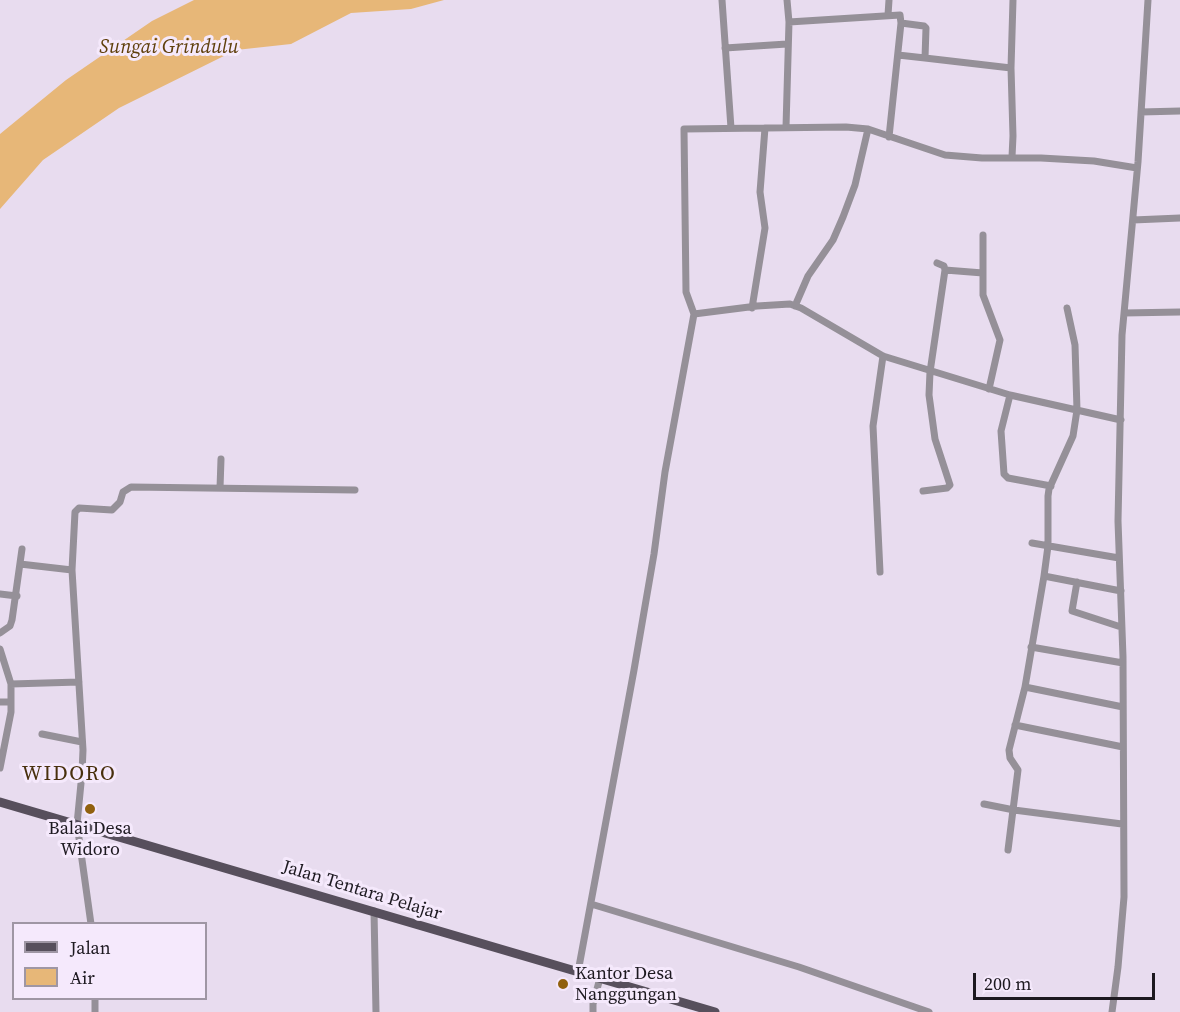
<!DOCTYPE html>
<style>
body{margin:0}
#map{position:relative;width:1180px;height:1012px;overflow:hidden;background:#e8dcef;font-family:"Source Serif 4",serif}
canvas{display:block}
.legend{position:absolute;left:12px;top:922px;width:195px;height:78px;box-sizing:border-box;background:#f5e9fc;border:2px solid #9f96a4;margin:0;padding:8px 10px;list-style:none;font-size:18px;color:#1d1920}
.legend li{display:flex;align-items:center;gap:12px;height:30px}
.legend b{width:30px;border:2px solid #9f96a4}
.scale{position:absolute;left:973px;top:973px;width:182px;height:27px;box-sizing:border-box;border:3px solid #1d1920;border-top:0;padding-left:8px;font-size:18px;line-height:21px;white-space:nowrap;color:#1d1920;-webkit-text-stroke:4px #f5e9fc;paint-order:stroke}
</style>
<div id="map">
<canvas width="1180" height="1012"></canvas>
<ul class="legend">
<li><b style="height:8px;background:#574f5c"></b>Jalan</li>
<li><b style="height:16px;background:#e7b778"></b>Air</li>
</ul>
<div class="scale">200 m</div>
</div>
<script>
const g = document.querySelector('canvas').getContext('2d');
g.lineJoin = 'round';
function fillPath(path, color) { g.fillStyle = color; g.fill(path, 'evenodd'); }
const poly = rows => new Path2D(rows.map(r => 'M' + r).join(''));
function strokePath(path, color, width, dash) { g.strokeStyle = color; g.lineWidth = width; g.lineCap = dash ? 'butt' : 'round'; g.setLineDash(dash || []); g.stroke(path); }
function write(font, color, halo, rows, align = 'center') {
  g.font = font + ' "Source Serif 4",serif'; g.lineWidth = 6; g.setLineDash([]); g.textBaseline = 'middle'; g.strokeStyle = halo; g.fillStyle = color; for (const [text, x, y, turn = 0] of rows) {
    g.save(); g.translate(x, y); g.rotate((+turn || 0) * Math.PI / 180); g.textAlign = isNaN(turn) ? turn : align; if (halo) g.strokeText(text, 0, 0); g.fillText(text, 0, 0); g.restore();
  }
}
const water = poly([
 [194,0,444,0,411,9,351,13,291,44,236,50,119,108,43,160,0,209,0,134,66,80,152,21]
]);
const minor = poly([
 [722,0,731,128],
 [888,15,889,0],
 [789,22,900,15,901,23,889,137],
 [901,23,924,26,926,28,925,58,1011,68],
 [725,48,787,44],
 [898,55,925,58],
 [1141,112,1180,111],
 [786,127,789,22,787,0],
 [1012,157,1013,136,1011,68,1013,0],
 [1133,220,1180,218],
 [983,235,983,295,1000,340,989,389],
 [937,263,944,266,945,270],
 [795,306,808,276,833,240,843,217,855,185,868,129],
 [752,308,765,228,760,192,765,128],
 [1124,313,1180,312],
 [694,314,757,306,790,304,801,308,883,356,1010,395,1121,420],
 [1010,395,1001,431,1004,474,1008,478,1051,486],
 [220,488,221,459],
 [923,491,947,488,950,485,935,439,929,395,930,372,945,270,983,273],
 [1032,543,1119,558],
 [20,564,72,570],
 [880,572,873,426,883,356],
 [1044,576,1121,591],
 [1077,582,1072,611,1121,627],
 [0,594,17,596],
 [0,633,10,626,12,620,22,549],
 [1031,647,1123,663],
 [0,649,11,684,11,712,0,768],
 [11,684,79,682],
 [1025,687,1123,707],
 [0,702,11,702],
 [1015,725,1123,747],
 [42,734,82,742],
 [984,804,1014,810,1122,824],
 [1008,850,1018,770,1010,758,1009,750,1025,687,1044,576,1048,546,1048,496,1049,489,1073,436,1077,410,1075,345,1067,308],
 [591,904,799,967,929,1012],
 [374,911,376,1012],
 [91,924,77,824,82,773,83,750,72,570,75,512,79,508,112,510,120,502,123,492,131,487,355,490],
 [578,972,634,670,654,554,665,472,694,314,686,292,684,129,846,127,868,129,945,155,982,158,1041,158,1094,161,1137,168],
 [95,998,95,1012],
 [593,1012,593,1004,600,978],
 [1112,1012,1118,967,1124,897,1123,657,1118,521,1122,335,1138,162,1148,0]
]);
const major = poly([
 [0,802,715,1012]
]);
const markers = [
 [90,809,6,"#91610e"],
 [563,984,6,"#91610e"]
];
const poiNames = [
 ["Balai Desa",90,829],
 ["Widoro",90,850],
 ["Kantor Desa",575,974,"left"],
 ["Nanggungan",575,995,"left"]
];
const streetNames = [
 ["Jalan Tentara Pelajar",362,891,17]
];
const waterNames = [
 ["Sungai Grindulu",169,48]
];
const quarterNames = [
 ["WIDORO",69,775]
];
fillPath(water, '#e7b778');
strokePath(minor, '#959098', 7);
strokePath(major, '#574f5c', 9);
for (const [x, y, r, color] of markers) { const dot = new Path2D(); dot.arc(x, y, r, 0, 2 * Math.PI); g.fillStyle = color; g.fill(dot); strokePath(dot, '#f5e9fc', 2); }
write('18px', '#1d1920', '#f5e9fc', poiNames);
write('18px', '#1d1920', '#f5e9fc', streetNames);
write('italic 20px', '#60400d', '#f5e9fc', waterNames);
g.letterSpacing = '1.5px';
write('21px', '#48300d', '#f5e9fc', quarterNames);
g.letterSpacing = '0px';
</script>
